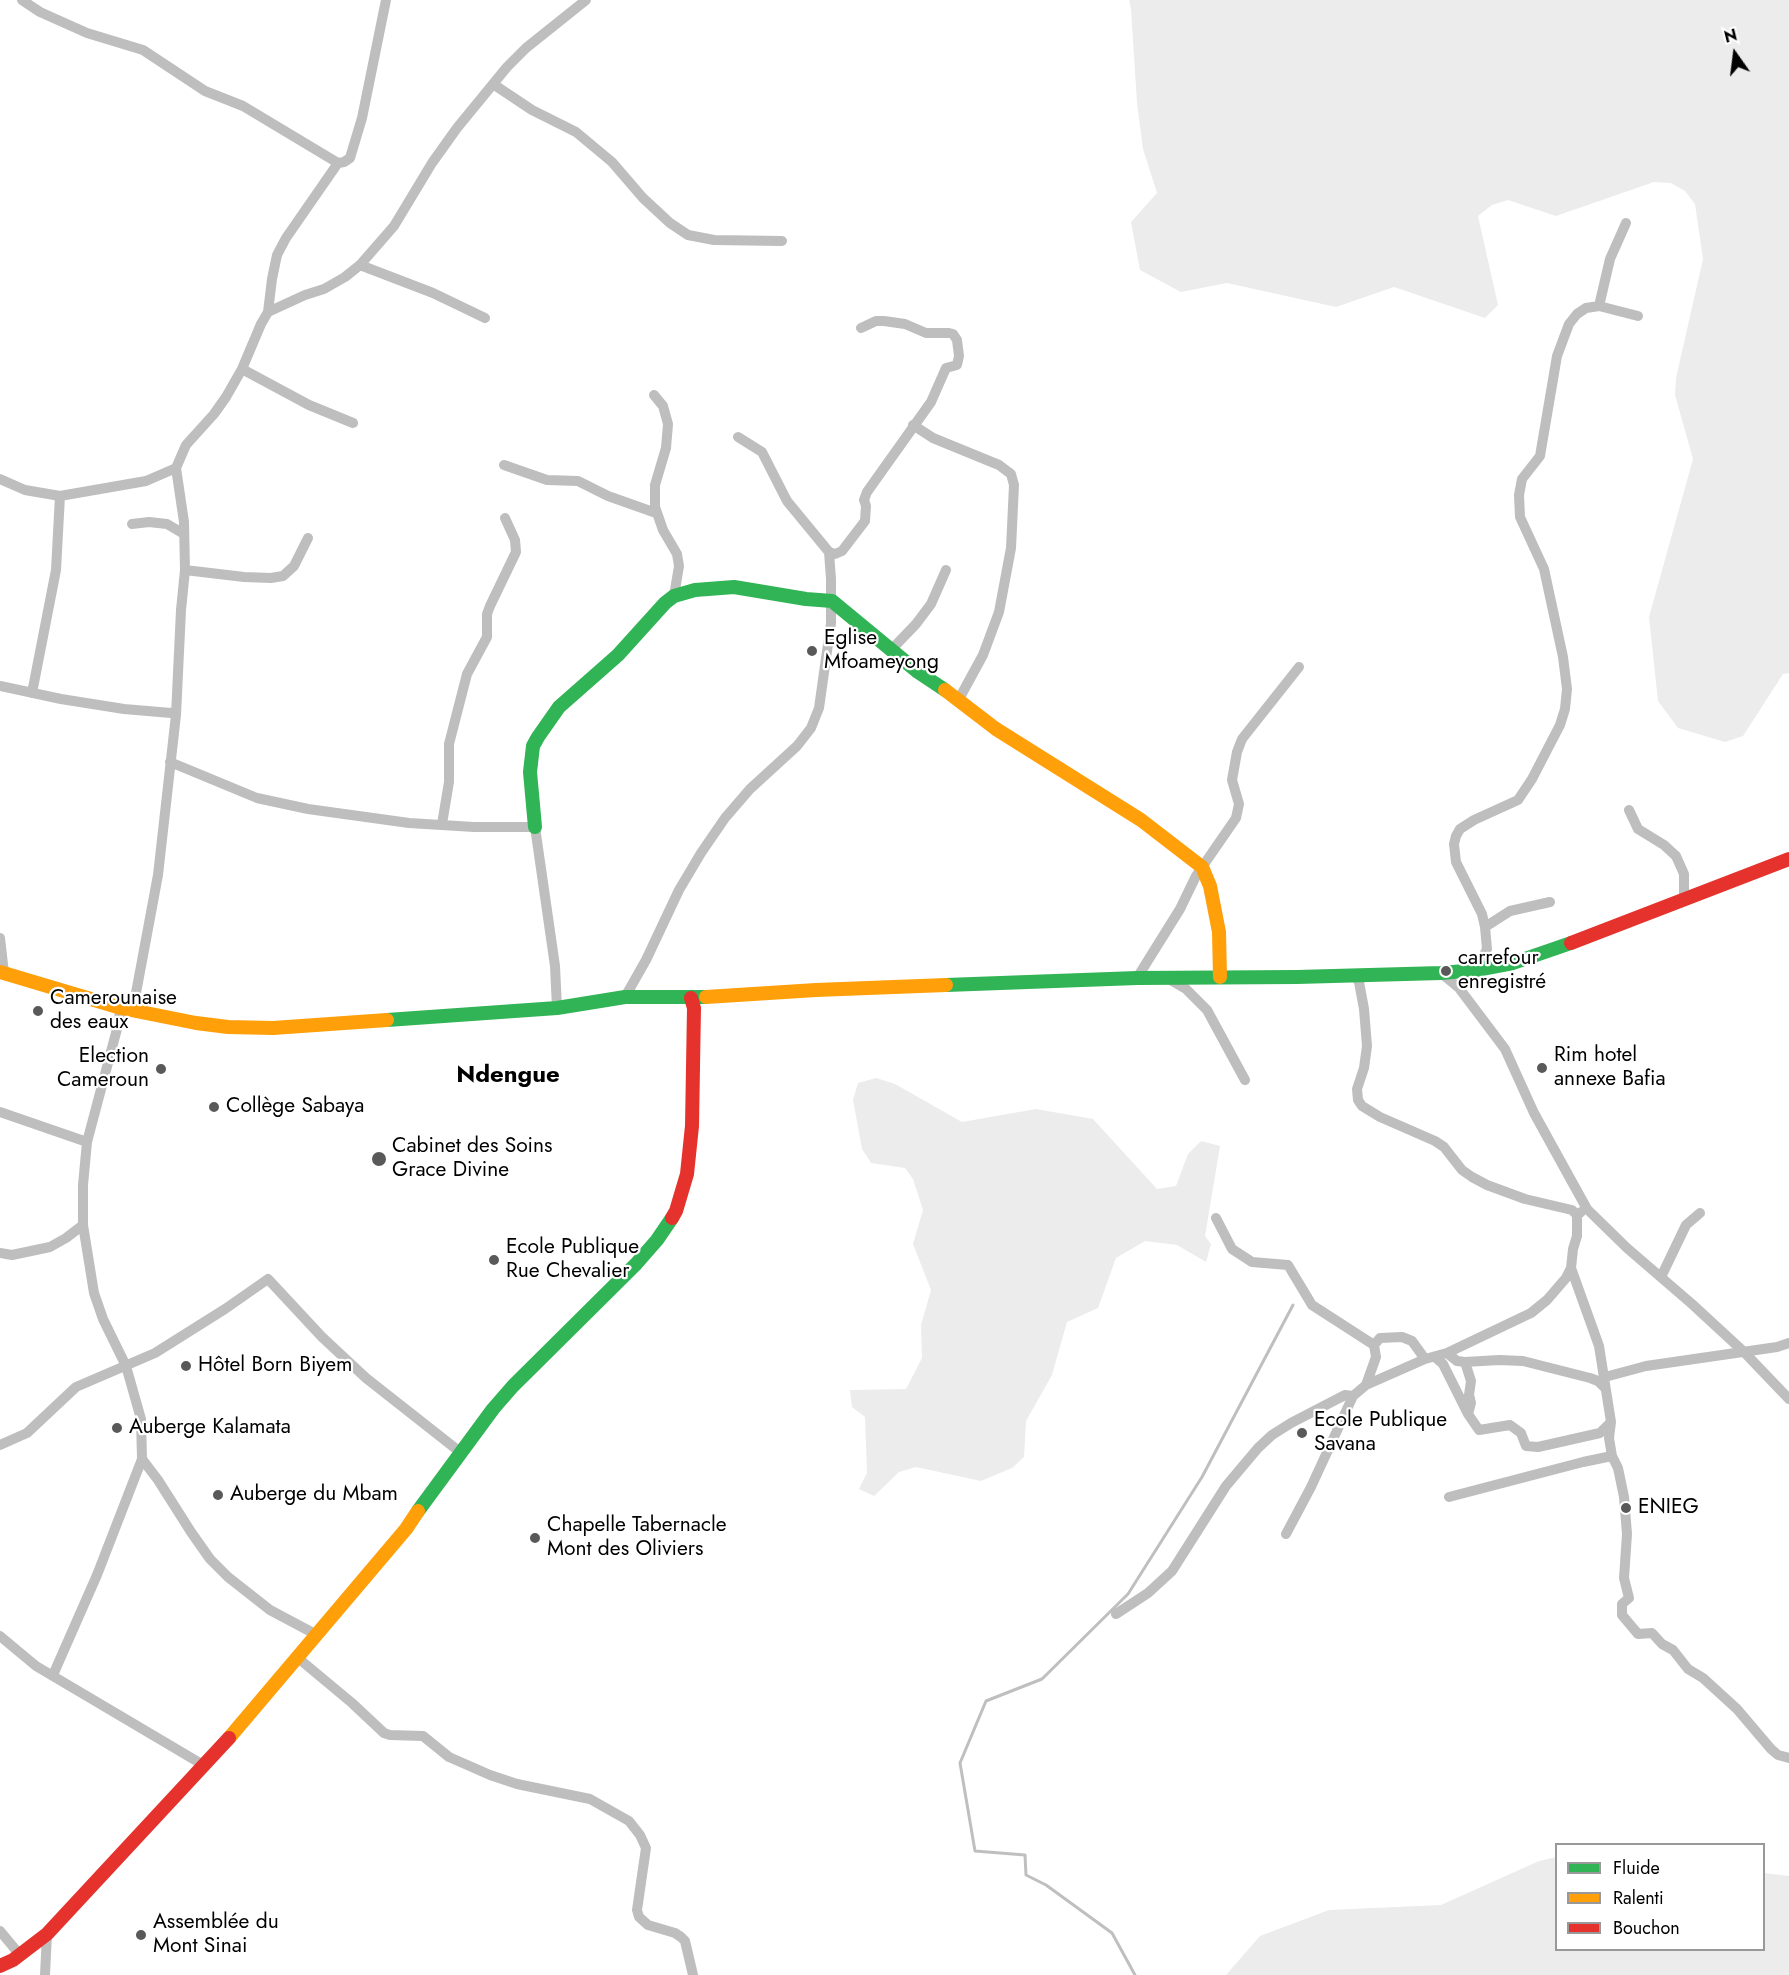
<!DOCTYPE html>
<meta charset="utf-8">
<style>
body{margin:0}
#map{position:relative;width:1789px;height:1975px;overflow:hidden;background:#fff;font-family:Jost,sans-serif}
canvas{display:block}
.legend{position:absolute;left:1555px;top:1843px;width:210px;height:108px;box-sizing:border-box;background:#fff;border:2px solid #999;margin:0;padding:8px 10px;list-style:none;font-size:18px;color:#000}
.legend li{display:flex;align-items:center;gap:12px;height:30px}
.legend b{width:30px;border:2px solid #999}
.north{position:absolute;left:1705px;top:24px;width:60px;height:60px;-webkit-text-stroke:4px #fff;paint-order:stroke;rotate:346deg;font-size:16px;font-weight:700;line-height:24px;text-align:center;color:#000}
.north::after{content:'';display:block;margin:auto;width:21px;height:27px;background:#000;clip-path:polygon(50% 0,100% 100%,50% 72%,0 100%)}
</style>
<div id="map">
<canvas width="1789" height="1975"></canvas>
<ul class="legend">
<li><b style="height:8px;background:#30b455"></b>Fluide</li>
<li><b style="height:8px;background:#ff9f0a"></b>Ralenti</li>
<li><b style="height:8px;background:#e5322d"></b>Bouchon</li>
</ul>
<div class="north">N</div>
</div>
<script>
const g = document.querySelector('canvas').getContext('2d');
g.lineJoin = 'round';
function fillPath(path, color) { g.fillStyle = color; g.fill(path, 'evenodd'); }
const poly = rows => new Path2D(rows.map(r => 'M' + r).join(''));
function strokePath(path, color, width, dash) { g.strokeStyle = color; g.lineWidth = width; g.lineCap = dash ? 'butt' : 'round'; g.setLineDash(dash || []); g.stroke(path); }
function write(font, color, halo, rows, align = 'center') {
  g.font = font + ' Jost,sans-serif'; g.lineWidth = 4.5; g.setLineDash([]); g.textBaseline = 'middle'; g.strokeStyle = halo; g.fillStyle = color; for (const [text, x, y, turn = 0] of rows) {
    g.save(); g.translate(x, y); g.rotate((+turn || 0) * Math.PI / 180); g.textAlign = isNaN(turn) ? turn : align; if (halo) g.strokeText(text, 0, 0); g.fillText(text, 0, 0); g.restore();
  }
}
const green = poly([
 [1129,0,1789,0,1789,673,1783,674,1743,736,1725,742,1678,728,1658,701,1649,617,1693,459,1675,395,1676,378,1703,259,1695,204,1685,191,1671,183,1654,182,1556,216,1508,200,1492,205,1478,216,1498,305,1485,318,1394,287,1336,307,1227,283,1181,292,1140,270,1131,222,1157,193,1143,149,1137,103,1131,9],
 [876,1078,895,1084,962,1122,1036,1109,1093,1119,1157,1189,1176,1186,1188,1154,1201,1141,1220,1146,1205,1236,1211,1244,1206,1262,1177,1245,1145,1241,1116,1258,1098,1308,1067,1322,1052,1375,1026,1421,1024,1457,1012,1468,981,1481,916,1467,899,1472,874,1496,859,1489,867,1473,865,1417,852,1407,850,1390,906,1389,922,1358,921,1325,931,1290,913,1244,923,1210,913,1179,905,1168,871,1163,862,1149,853,1100,858,1083],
 [1556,1857,1556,1950,1764,1950,1764,1873,1789,1876,1789,1975,1226,1975,1260,1936,1329,1910,1441,1905,1539,1861]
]);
const stream = poly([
 [1135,1975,1112,1933,1046,1885,1026,1875,1025,1855,975,1851,960,1763,986,1701,1042,1679,1128,1594,1202,1477,1293,1305]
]);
const street = poly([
 [22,0,40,12,87,33,143,50,205,91,243,106,338,163,286,238,277,255,272,279,268,312],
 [493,84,532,110,576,132,612,162,643,198,670,223,688,235,714,240,782,241],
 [338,163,344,162,350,158,362,118,386,0],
 [360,265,433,293,485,318],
 [1599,306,1610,259,1626,223],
 [242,369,309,405,353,423],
 [654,395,663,406,668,424,666,448,655,485,655,507,663,530,677,554,679,566,674,596],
 [913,425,933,438,999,465,1011,474,1014,485,1011,548,999,612,983,655,959,699],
 [504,465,547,480,578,481,608,496,656,513],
 [176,468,186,445,214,414,226,397,242,369,261,324,268,312,305,295,324,289,345,277,360,265,394,226,432,163,457,128,507,67,526,48,586,0],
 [0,479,25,490,60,496,146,481,176,468,184,522,185,570,181,610,176,715,158,875,133,1009],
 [132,524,149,522,167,524,184,534],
 [829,552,835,554,842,551,865,521,866,506,864,500,867,492,931,402,946,368,957,365,959,356,957,340,953,334,949,333,926,333,905,324,884,321,876,321,861,328],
 [185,570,244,577,271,578,283,576,294,566,308,538],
 [891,650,916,624,931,604,946,570],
 [0,686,61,699,124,709,171,713,176,711],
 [32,693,56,570,60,496],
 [170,762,257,798,308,809,409,823,474,827,535,827,555,966,557,1008],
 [1629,810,1638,829,1664,845,1676,856,1684,874,1684,900],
 [442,824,449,782,449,744,467,674,487,637,487,614,490,606,516,552,515,540,505,518],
 [1485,927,1510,911,1550,902],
 [0,938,4,973],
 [1476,970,1487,949,1485,927,1482,914,1456,862,1454,844,1456,836,1460,829,1474,820,1518,800,1532,779,1560,725,1565,709,1567,689,1563,657,1544,569,1520,517,1519,495,1522,479,1540,456,1557,356,1569,324,1577,314,1586,308,1599,306,1638,316],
 [1441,973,1459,988,1505,1049,1534,1113,1587,1209,1627,1248,1692,1304,1744,1352,1789,1399],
 [1355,976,1359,982,1364,1009,1367,1046,1364,1068,1357,1089,1358,1100,1362,1106,1380,1117,1435,1141,1444,1147,1462,1170,1472,1177,1487,1185,1525,1199,1572,1210,1577,1215,1581,1212],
 [1137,978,1180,909,1196,876,1236,818,1239,804,1232,780,1237,752,1242,739,1299,667],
 [1167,978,1186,989,1207,1010,1245,1080],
 [625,997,646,960,679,890,701,853,725,818,750,789,797,746,811,728,819,708,831,623,831,579,829,552,787,501,762,452,738,437],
 [121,1008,117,1029,87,1142,83,1185,83,1225,94,1293,103,1319,126,1366,141,1419,142,1459,158,1480,191,1532,210,1559,228,1577,270,1610,317,1635],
 [0,1112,87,1142],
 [1577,1215,1577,1236,1573,1249,1571,1268,1599,1346,1611,1422,1609,1438,1612,1456,1618,1468,1624,1497,1627,1534,1624,1578,1629,1598,1622,1604,1622,1615,1638,1634,1652,1633,1662,1644,1673,1650,1688,1669,1703,1678,1737,1709,1771,1749,1778,1755,1789,1758],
 [1216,1218,1232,1249,1252,1262,1288,1265,1312,1305,1374,1345],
 [0,1253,12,1255,50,1247,66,1238,83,1225],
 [1661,1277,1686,1225,1700,1213],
 [1447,1353,1457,1361,1465,1362,1499,1360,1523,1361,1590,1378,1598,1381,1605,1388],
 [1435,1357,1443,1364,1468,1414,1479,1430,1510,1425,1521,1433,1526,1446,1538,1447,1600,1433,1611,1422],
 [1465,1362,1471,1381,1469,1395,1471,1403,1468,1414],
 [1605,1377,1646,1366,1777,1347,1789,1343],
 [1366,1385,1376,1357,1374,1345,1380,1338,1402,1337,1412,1341,1425,1359],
 [0,1445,27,1433,76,1387,155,1353,225,1309,268,1279,322,1337,366,1378,460,1452],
 [1449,1497,1583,1462,1612,1456],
 [1286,1534,1311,1487,1353,1396],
 [1116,1614,1148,1593,1172,1571,1226,1486,1258,1448,1272,1435,1291,1423,1345,1395,1353,1396,1366,1385,1425,1359,1447,1353,1531,1313,1547,1300,1566,1278,1571,1268],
 [0,1636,36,1666,205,1766],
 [298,1658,352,1703,384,1733,390,1735,423,1736,449,1757,490,1775,517,1784,590,1799,629,1821,640,1835,646,1848,637,1910,639,1917,648,1925,675,1933,681,1937,685,1941,693,1975],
 [53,1675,97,1575,142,1459],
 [0,1931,20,1955],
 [45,1975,47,1934]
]);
const fast = poly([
 [535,827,530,772,533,746,538,737,559,707,618,655,665,603,674,596,695,590,734,587,806,599,832,601,918,672,945,690],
 [946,985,1137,978,1297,977,1441,973,1476,970,1513,963,1571,943],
 [387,1020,557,1008,625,997,706,997],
 [418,1511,493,1409,513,1386,636,1264,657,1240,672,1218]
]);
const slow = poly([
 [945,690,996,729,1141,820,1202,867,1210,886,1219,932,1220,977],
 [0,972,121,1008,196,1023,228,1027,273,1028,387,1020],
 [706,997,816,990,946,985],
 [229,1738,406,1529,418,1511]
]);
const jam = poly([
 [1571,943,1789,859],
 [672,1218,676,1211,687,1174,692,1126,694,1008,691,998],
 [0,1966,13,1960,47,1934,229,1738]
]);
const markers = [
 [812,651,6,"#595959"],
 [1446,971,6,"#595959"],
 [38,1011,6,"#595959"],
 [1542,1068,6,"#595959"],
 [161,1069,6,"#595959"],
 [214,1107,6,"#595959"],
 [379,1159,8,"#595959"],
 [494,1260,6,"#595959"],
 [186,1366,6,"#595959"],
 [117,1428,6,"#595959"],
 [1302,1433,6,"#595959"],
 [218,1495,6,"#595959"],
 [1626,1508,6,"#595959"],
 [535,1538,6,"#595959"],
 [141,1935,6,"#595959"]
];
const poiNames = [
 ["Eglise",824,639],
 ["Mfoameyong",824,663],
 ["carrefour",1458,959],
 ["enregistré",1458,983],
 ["Camerounaise",50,999],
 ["des eaux",50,1023],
 ["Rim hotel",1554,1056],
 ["annexe Bafia",1554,1080],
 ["Election",149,1057,"right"],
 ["Cameroun",149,1081,"right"],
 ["Collège Sabaya",226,1107],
 ["Cabinet des Soins",392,1147],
 ["Grace Divine",392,1171],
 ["Ecole Publique",506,1248],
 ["Rue Chevalier",506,1272],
 ["Hôtel Born Biyem",198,1366],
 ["Ecole Publique",1314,1421],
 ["Savana",1314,1445],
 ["Auberge Kalamata",129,1428],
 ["Auberge du Mbam",230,1495],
 ["ENIEG",1638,1508],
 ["Chapelle Tabernacle",547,1526],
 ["Mont des Oliviers",547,1550],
 ["Assemblée du",153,1923],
 ["Mont Sinai",153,1947]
];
const quarterNames = [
 ["Ndengue",508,1076]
];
fillPath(green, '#ececec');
strokePath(stream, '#bfbfbf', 3);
strokePath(street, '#bebebe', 10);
strokePath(fast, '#30b455', 14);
strokePath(slow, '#ff9f0a', 14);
strokePath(jam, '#e5322d', 14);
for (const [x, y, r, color] of markers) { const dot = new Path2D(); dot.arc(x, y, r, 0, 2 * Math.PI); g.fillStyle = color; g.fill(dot); strokePath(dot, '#fff', 2); }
write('21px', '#000', '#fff', poiNames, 'left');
write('bold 24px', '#000', '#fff', quarterNames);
</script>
